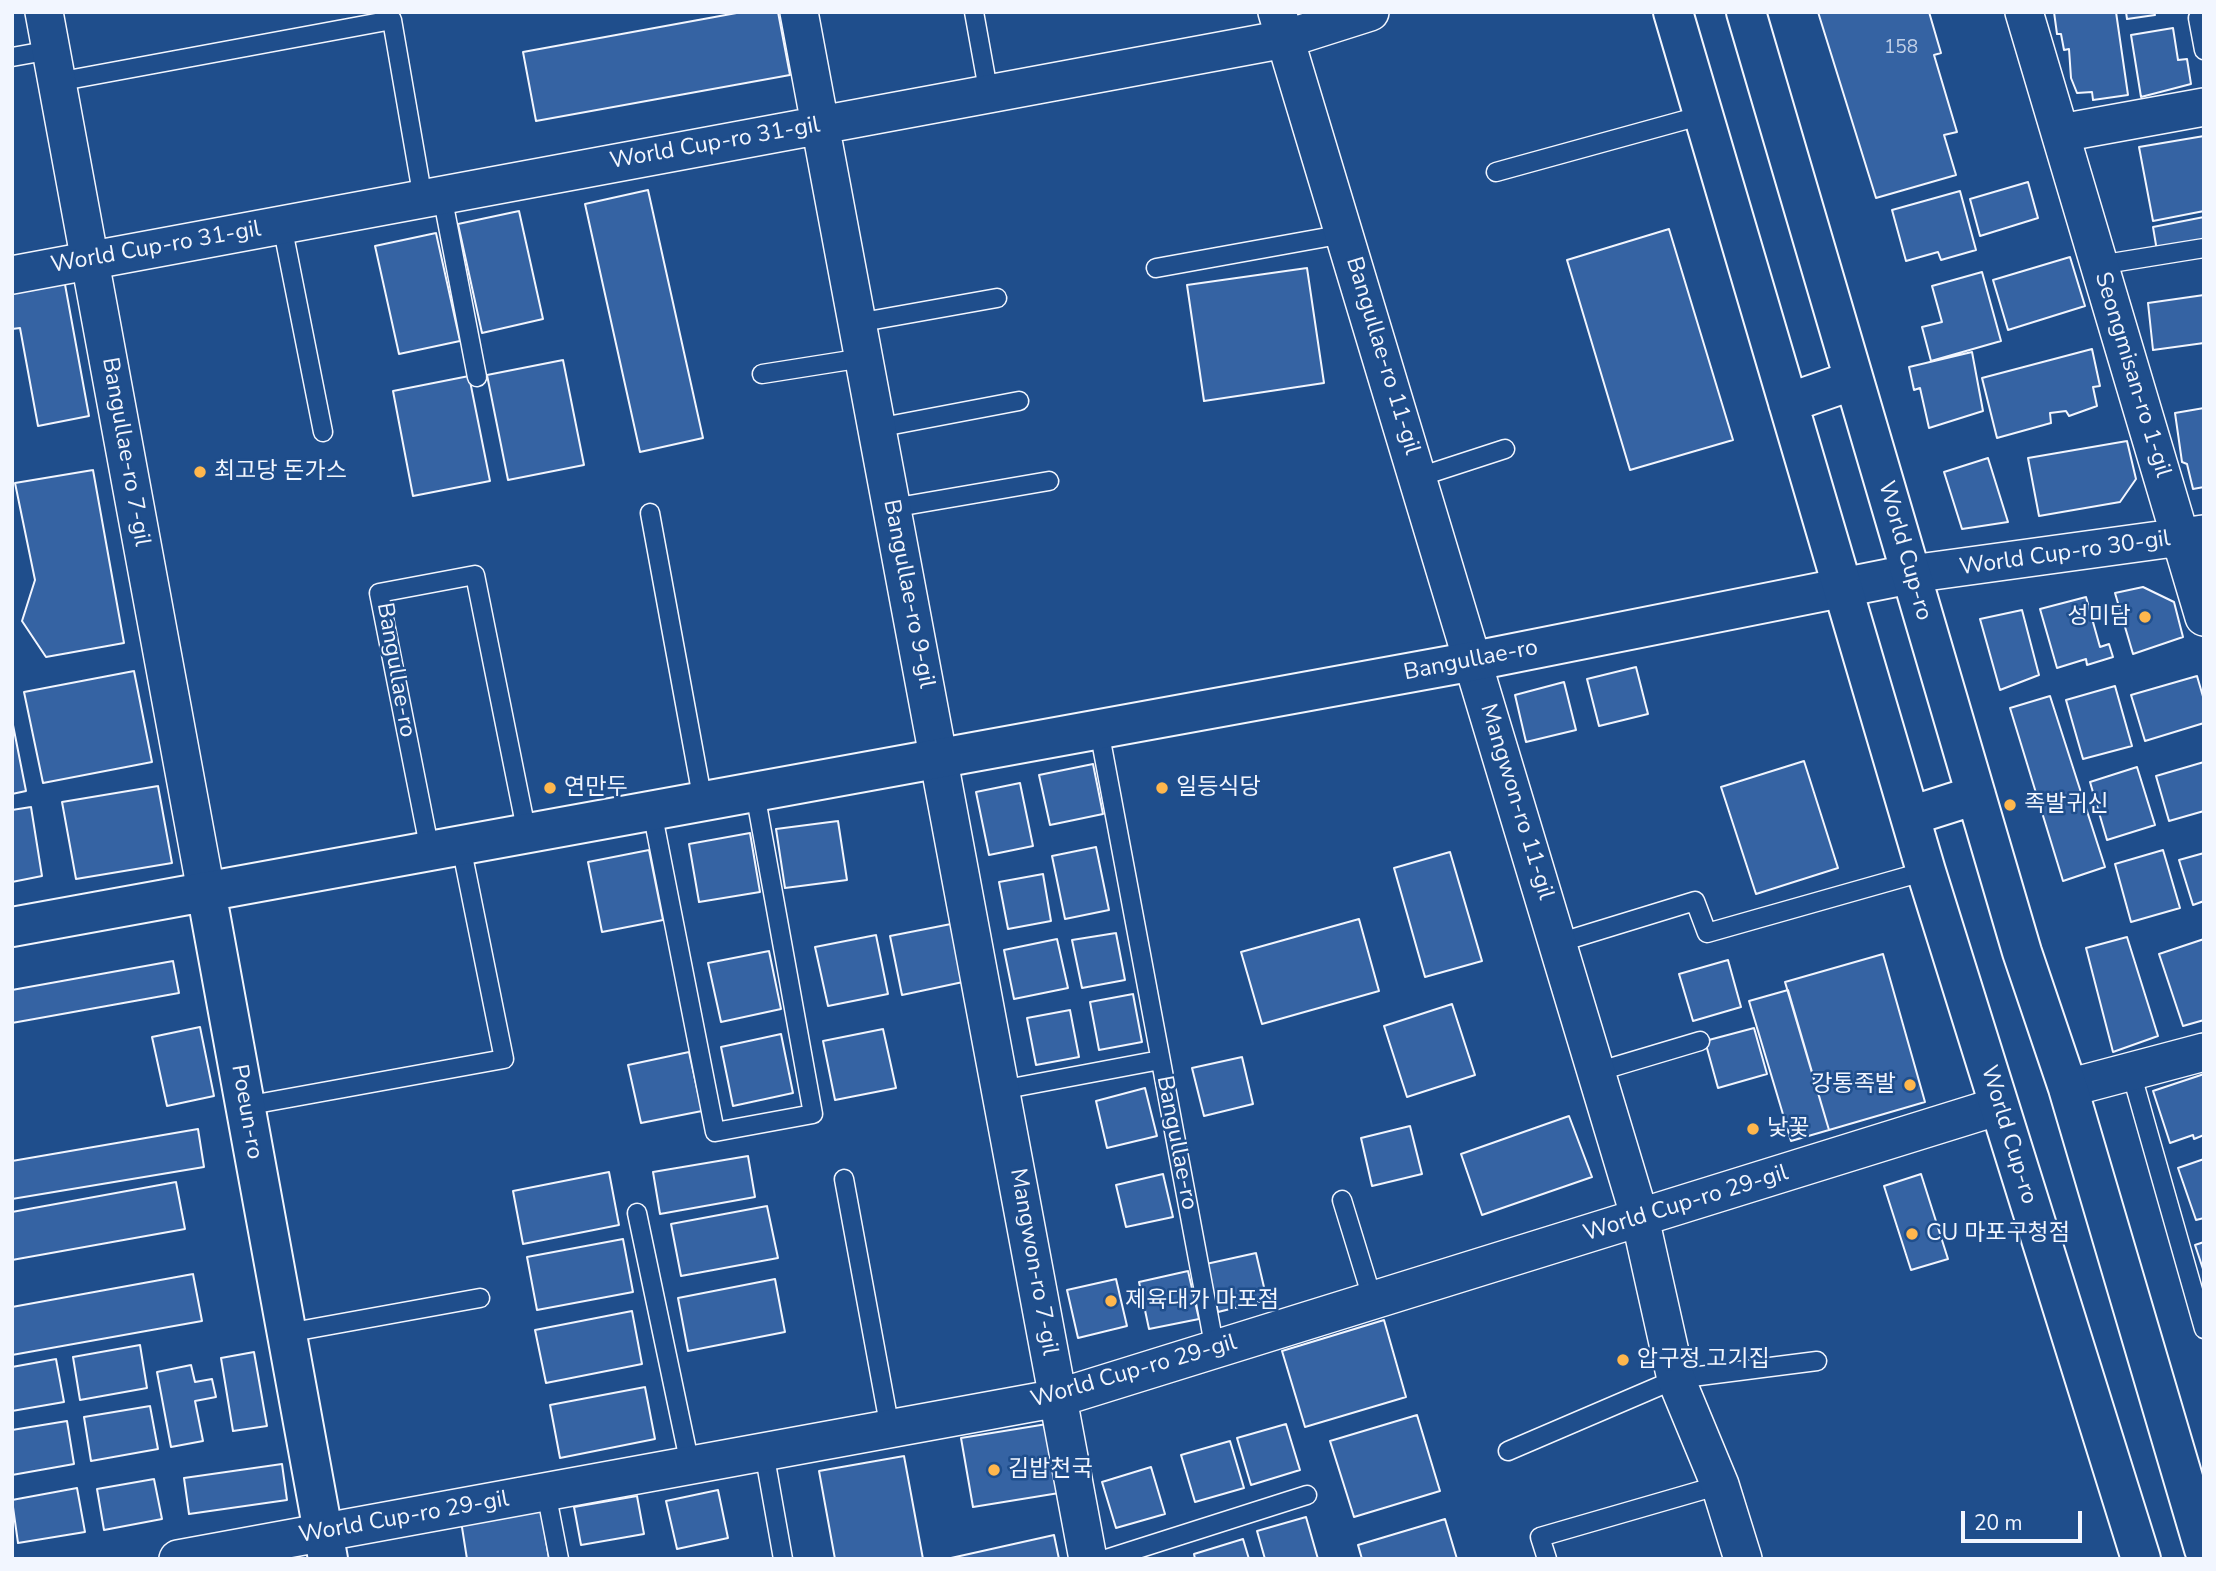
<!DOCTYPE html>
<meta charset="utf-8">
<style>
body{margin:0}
#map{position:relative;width:2216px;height:1571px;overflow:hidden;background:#1f4e8c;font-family:"Nunito Sans",sans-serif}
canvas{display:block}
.frame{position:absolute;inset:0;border:14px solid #f2f6ff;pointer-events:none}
.scale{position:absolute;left:1961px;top:1511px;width:121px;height:32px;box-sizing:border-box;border:4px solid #f2f6ff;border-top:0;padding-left:9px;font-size:21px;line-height:24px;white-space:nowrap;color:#f2f6ff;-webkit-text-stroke:5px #1f4e8c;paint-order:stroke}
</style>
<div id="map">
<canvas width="2216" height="1571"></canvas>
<div class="frame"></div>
<div class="scale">20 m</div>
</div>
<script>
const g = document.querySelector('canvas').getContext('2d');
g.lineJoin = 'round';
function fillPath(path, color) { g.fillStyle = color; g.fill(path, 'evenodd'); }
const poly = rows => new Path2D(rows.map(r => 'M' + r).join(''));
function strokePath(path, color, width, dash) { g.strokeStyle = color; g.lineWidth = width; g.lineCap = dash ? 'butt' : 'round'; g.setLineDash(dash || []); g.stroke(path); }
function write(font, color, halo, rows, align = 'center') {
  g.font = font + ' "Nunito Sans","Noto Sans KR",sans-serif'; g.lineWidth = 5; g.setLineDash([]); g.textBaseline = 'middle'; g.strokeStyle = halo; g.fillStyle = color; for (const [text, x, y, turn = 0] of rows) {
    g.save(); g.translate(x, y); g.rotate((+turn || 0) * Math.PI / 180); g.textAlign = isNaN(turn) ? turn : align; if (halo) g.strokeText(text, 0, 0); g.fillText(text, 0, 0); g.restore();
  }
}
const building = poly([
 [742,12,778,12,790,75,536,121,523,52,742,12],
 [1818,12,1929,12,1941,53,1934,55,1957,132,1944,135,1956,175,1876,198,1818,12],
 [2054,12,2116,12,2128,95,2093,100,2092,92,2077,93,2071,78,2069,49,2064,50,2061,34,2057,34,2054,12],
 [2126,12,2154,12,2155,15,2127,19,2126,12],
 [2173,28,2178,60,2187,59,2191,84,2141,97,2131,35,2173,28],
 [2204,136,2204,211,2153,221,2139,147,2204,136],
 [2028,182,2038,218,1980,236,1970,199,2028,182],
 [648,190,703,438,640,452,585,204,648,190],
 [1960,191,1976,250,1941,260,1938,252,1906,261,1892,210,1960,191],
 [519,211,543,319,482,333,458,224,519,211],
 [2204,217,2204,242,2157,251,2153,227,2204,217],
 [1669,229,1733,440,1630,470,1567,260,1669,229],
 [436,233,460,341,399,354,375,246,436,233],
 [2070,257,2085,306,2008,330,1993,280,2070,257],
 [1307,268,1324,383,1204,401,1187,285,1307,268],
 [1982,272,2001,341,1931,361,1922,327,1942,322,1932,286,1982,272],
 [64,279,89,416,38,426,20,328,12,329,12,288,64,279],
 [2204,295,2204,343,2153,350,2148,303,2204,295],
 [2092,349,2100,386,2093,387,2097,406,2069,416,2066,411,2050,413,2051,423,1997,438,1982,378,2092,349],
 [1972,352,1983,411,1929,428,1920,388,1914,390,1909,367,1972,352],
 [563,360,584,465,508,480,487,375,563,360],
 [469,376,490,481,413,496,393,391,469,376],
 [2204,408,2204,487,2193,489,2187,464,2182,462,2175,413,2204,408],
 [2127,441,2136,479,2120,502,2039,516,2028,458,2127,441],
 [1988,458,2008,522,1962,529,1944,472,1988,458],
 [93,470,124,643,46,657,22,621,35,580,15,483,93,470],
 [2143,587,2174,602,2183,637,2133,654,2115,593,2143,587],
 [2086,597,2100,647,2109,644,2113,657,2087,665,2086,659,2057,668,2040,609,2086,597],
 [2022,610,2039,675,2000,690,1980,619,2022,610],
 [1636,667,1648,714,1599,726,1587,679,1636,667],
 [134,671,152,762,43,783,24,692,134,671],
 [2197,676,2204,700,2204,723,2145,741,2131,695,2197,676],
 [1564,682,1576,730,1526,742,1515,695,1564,682],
 [2115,686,2132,746,2083,759,2066,700,2115,686],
 [2050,696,2105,867,2063,881,2010,708,2050,696],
 [12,720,26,791,12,794,12,720],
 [1804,761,1838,868,1756,894,1721,787,1804,761],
 [2204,762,2204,811,2169,821,2156,776,2204,762],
 [1093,764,1103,814,1050,825,1039,775,1093,764],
 [2137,767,2155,825,2107,840,2090,782,2137,767],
 [1020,783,1033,846,989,855,976,792,1020,783],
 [158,786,172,863,76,879,62,802,158,786],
 [31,807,42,876,12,882,12,810,31,807],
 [838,821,847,880,785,888,776,829,838,821],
 [750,833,760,892,699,902,689,844,750,833],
 [1096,847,1109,910,1065,919,1052,856,1096,847],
 [649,850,663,920,602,932,588,862,649,850],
 [2163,850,2180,908,2131,922,2115,864,2163,850],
 [1450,852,1482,961,1425,977,1394,868,1450,852],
 [2204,853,2204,901,2193,905,2179,860,2204,853],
 [1043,874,1051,921,1008,929,999,882,1043,874],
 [1359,919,1379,991,1262,1024,1241,952,1359,919],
 [951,924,963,982,902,995,890,936,951,924],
 [1116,933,1125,980,1082,988,1072,940,1116,933],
 [876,935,888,994,828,1006,815,947,876,935],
 [2127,937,2158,1036,2113,1052,2086,948,2127,937],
 [1057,939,1068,988,1014,999,1004,950,1057,939],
 [2204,939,2204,1020,2183,1026,2159,954,2204,939],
 [769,951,781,1009,721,1022,708,963,769,951],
 [1883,954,1925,1102,1829,1130,1785,982,1883,954],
 [1728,960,1741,1007,1693,1021,1679,974,1728,960],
 [173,961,179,993,12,1023,12,990,173,961],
 [1788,990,1829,1130,1791,1141,1749,1001,1788,990],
 [1133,994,1142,1042,1099,1050,1090,1002,1133,994],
 [1452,1004,1475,1075,1407,1097,1384,1026,1452,1004],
 [1070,1010,1079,1057,1036,1065,1027,1018,1070,1010],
 [200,1027,214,1096,167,1106,152,1037,200,1027],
 [1754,1028,1767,1074,1718,1088,1705,1041,1754,1028],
 [883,1029,896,1088,835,1100,823,1041,883,1029],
 [781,1034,793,1093,733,1106,721,1047,781,1034],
 [689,1052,702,1111,641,1123,628,1065,689,1052],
 [1242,1057,1253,1104,1204,1116,1192,1068,1242,1057],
 [2204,1074,2204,1135,2194,1139,2193,1135,2170,1143,2153,1091,2204,1074],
 [1145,1088,1157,1136,1107,1148,1096,1101,1145,1088],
 [1569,1116,1592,1177,1482,1215,1461,1154,1569,1116],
 [1410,1126,1422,1174,1372,1186,1361,1138,1410,1126],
 [198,1129,204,1167,12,1199,12,1161,198,1129],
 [748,1156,755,1197,660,1214,653,1172,748,1156],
 [2204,1159,2204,1218,2196,1220,2178,1168,2204,1159],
 [609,1172,619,1225,523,1244,513,1191,609,1172],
 [1163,1174,1173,1217,1126,1227,1116,1185,1163,1174],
 [1921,1174,1948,1259,1911,1270,1884,1186,1921,1174],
 [176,1182,185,1229,12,1260,12,1212,176,1182],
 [767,1206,778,1258,681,1276,671,1224,767,1206],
 [623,1239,633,1292,537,1310,527,1257,623,1239],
 [2204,1242,2204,1272,2195,1245,2204,1242],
 [1256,1253,1267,1300,1218,1312,1206,1264,1256,1253],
 [1188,1271,1199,1319,1149,1329,1139,1282,1188,1271],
 [193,1274,202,1321,12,1355,12,1307,193,1274],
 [775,1279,785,1332,688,1351,678,1298,775,1279],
 [1116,1279,1127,1326,1078,1338,1067,1290,1116,1279],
 [632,1311,642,1364,546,1383,535,1330,632,1311],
 [1384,1320,1406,1397,1305,1427,1282,1351,1384,1320],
 [140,1345,147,1388,80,1400,73,1357,140,1345],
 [254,1352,267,1426,233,1431,221,1358,254,1352],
 [56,1359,64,1402,12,1411,12,1367,56,1359],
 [191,1365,195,1382,212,1379,216,1397,195,1401,203,1441,171,1447,157,1372,191,1365],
 [645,1387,655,1439,560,1458,550,1405,645,1387],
 [150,1406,158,1449,91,1461,84,1417,150,1406],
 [1417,1415,1440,1491,1354,1517,1330,1441,1417,1415],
 [67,1421,74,1464,12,1475,12,1430,67,1421],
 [1047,1424,1059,1493,973,1507,961,1438,1047,1424],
 [1286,1424,1300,1470,1251,1485,1237,1438,1286,1424],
 [1230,1441,1244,1488,1195,1502,1181,1455,1230,1441],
 [904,1456,923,1559,835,1559,819,1471,904,1456],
 [282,1464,287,1500,189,1514,184,1478,282,1464],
 [1151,1467,1165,1514,1116,1528,1102,1482,1151,1467],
 [154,1479,162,1519,104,1530,97,1489,154,1479],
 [77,1488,85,1532,18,1543,12,1500,77,1488],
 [718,1490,728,1538,677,1549,666,1501,718,1490],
 [637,1496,644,1534,581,1545,574,1507,637,1496],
 [541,1509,549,1559,467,1559,461,1521,541,1509],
 [1306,1517,1318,1559,1265,1559,1257,1531,1306,1517],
 [1445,1519,1457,1559,1362,1559,1358,1545,1445,1519],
 [1054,1535,1059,1559,951,1558,1054,1535],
 [1243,1539,1249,1559,1195,1559,1194,1554,1243,1539]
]);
const lane = poly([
 [974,12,989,95],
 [2198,18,2204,50],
 [12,57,51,50],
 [57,82,392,20,423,199],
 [1496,172,1703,115],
 [442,195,477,377],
 [282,225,323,432],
 [2099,265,2204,248],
 [1156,268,1344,234],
 [857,323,997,298],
 [762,374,863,358],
 [877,428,1019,401],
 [1419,477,1505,449],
 [892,508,1049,481],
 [650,513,703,802],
 [1099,730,1215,1350],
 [652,811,715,1132,813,1114,755,793],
 [430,851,379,593,475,575,527,834],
 [1558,943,1695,901,1707,933,1926,871],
 [1596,1072,1700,1041],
 [2131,1072,2204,1329],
 [1001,1090,1160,1060],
 [245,1106,504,1059,461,846],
 [844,1179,890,1429],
 [1342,1200,1373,1301],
 [637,1213,690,1465],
 [287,1333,480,1298],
 [1508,1451,1676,1379,1817,1361],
 [764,1452,783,1559],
 [546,1492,559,1559],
 [1106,1559,1307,1495],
 [1547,1559,1540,1537,1720,1485]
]);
const street = poly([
 [44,12,206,891],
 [799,12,1088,1559],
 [1277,12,1640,1218,1676,1379,1720,1485,1743,1559],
 [2024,12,2204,617],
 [2061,133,2204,107],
 [12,275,1285,39,1370,12],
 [1911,574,2203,534],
 [2068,1088,2204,1052],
 [178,1559,1058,1398,1999,1106]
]);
const secondary = poly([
 [206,891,328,1559],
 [12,927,1474,661,1911,574]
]);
const primary = poly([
 [1673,12,1926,871,2141,1559],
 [1746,12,2022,952,2068,1088,2204,1549],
 [1788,403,1854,380],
 [1910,816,1976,795]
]);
const markers = [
 [200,472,7,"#ffb74d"],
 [2145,617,7,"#ffb74d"],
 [550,788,7,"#ffb74d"],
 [1162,788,7,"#ffb74d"],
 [2010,805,7,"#ffb74d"],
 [1910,1085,7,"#ffb74d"],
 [1753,1129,7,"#ffb74d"],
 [1912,1234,7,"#ffb74d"],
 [1111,1301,7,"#ffb74d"],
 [1623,1360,7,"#ffb74d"],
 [994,1470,7,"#ffb74d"]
];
const numberNames = [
 ["158",1901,48]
];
const streetNames = [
 ["World Cup-ro 31-gil",715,144,-10],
 ["World Cup-ro 31-gil",156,248,-10],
 ["Bangullae-ro 11-gil",1382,356,73],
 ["Seongmisan-ro 1-gil",2132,375,73],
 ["Bangullae-ro 7-gil",125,452,80],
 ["World Cup-ro",1904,551,74],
 ["World Cup-ro 30-gil",2065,554,-8],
 ["Bangullae-ro 9-gil",908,594,79],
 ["Bangullae-ro",1471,661,-11],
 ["Bangullae-ro",395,670,80],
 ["Mangwon-ro 11-gil",1516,802,73],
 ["Poeun-ro",246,1112,80],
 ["World Cup-ro",2008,1135,73],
 ["Bangullae-ro",1176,1143,79],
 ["World Cup-ro 29-gil",1686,1204,-17],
 ["Mangwon-ro 7-gil",1033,1262,80],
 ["World Cup-ro 29-gil",1134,1372,-16],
 ["World Cup-ro 29-gil",404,1518,-10]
];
const poiNames = [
 ["최고당 돈가스",214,472],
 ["성미담",2131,617,"right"],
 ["연만두",564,788],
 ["일등식당",1176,788],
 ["족발귀신",2024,805],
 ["강통족발",1896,1085,"right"],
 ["낯꽃",1767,1129],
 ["CU 마포구청점",1926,1234],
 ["제육대가 마포점",1125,1301],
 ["압구정 고기집",1637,1360],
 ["김밥천국",1008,1470]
];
fillPath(building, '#3563a3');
strokePath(building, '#f2f6ff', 2);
strokePath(lane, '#f2f6ff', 21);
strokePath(street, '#f2f6ff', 40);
strokePath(secondary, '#f2f6ff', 42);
strokePath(primary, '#f2f6ff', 42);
strokePath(lane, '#1f4e8c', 18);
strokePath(street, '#1f4e8c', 37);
strokePath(secondary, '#1f4e8c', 38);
strokePath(primary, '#1f4e8c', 38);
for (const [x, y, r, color] of markers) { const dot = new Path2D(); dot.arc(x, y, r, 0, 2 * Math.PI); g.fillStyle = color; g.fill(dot); strokePath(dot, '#1f4e8c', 2.5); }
write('19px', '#c3d1e8', null, numberNames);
write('23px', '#f2f6ff', '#1f4e8c', streetNames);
write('23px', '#f2f6ff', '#1f4e8c', poiNames, 'left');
</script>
